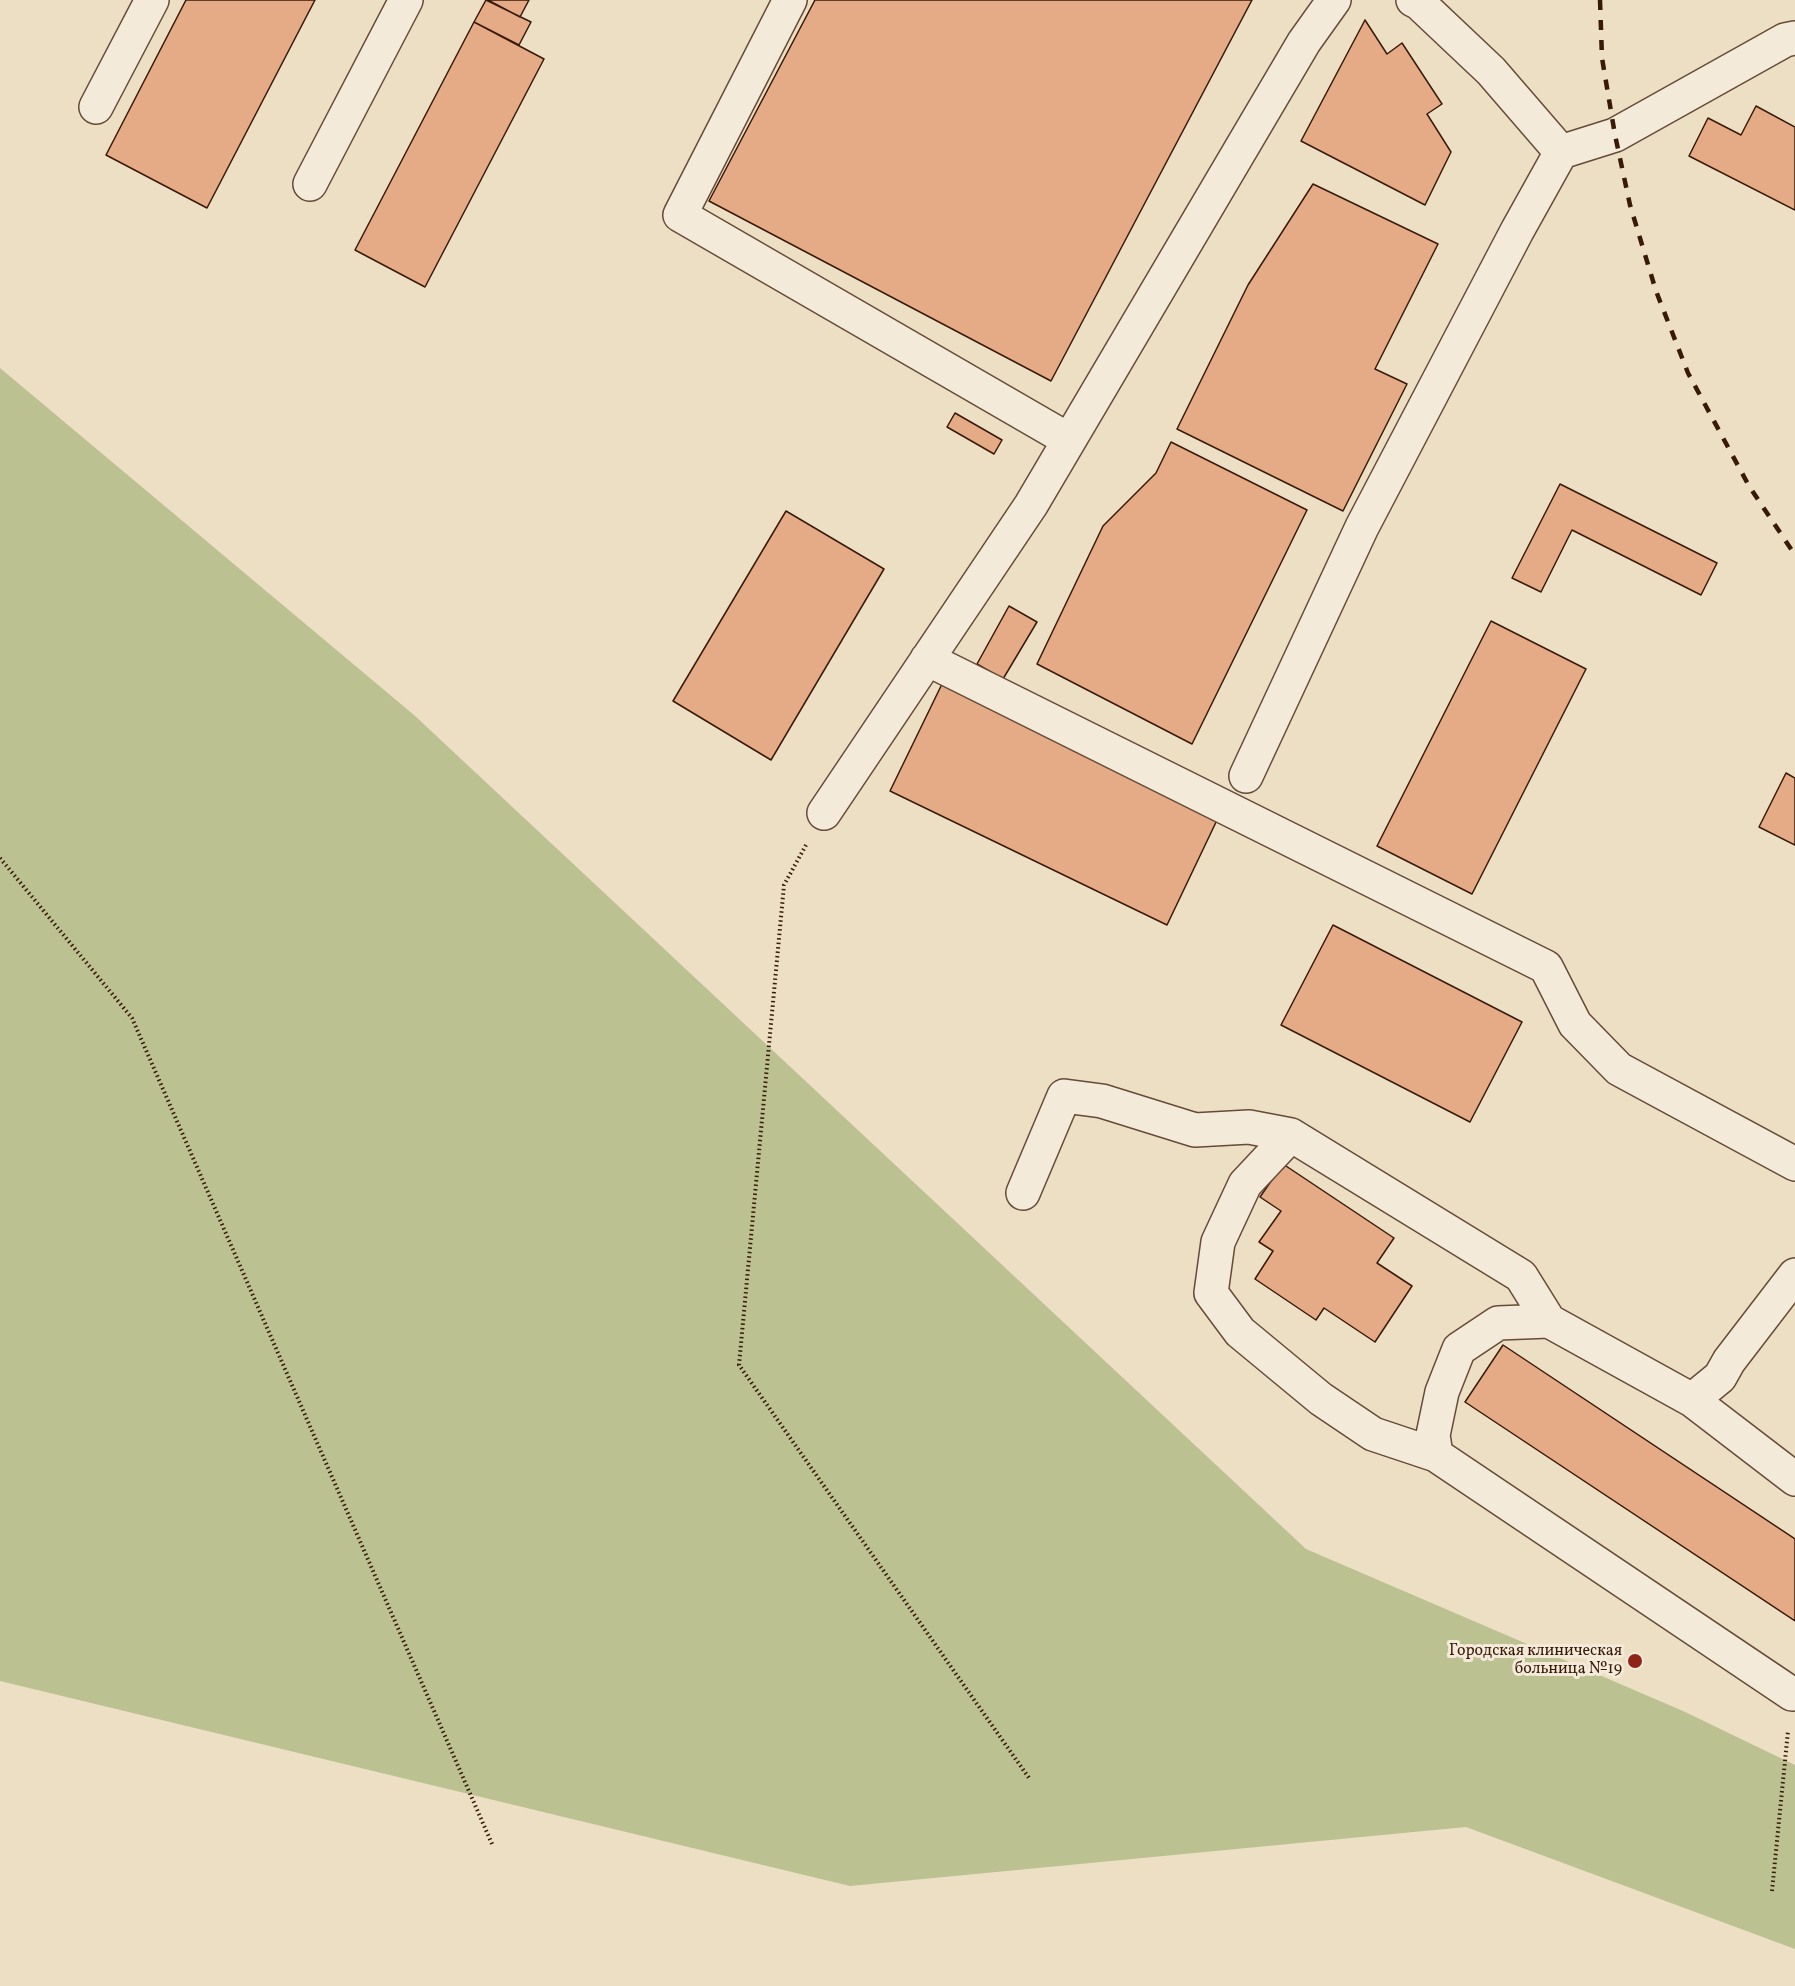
<!DOCTYPE html>
<meta charset="utf-8">
<style>
body{margin:0}
canvas{display:block;background:#ecdfc4}
</style>
<canvas width="1795" height="1986"></canvas>
<script>
const g = document.querySelector('canvas').getContext('2d');
g.lineJoin = 'round';
function fillPath(path, color) { g.fillStyle = color; g.fill(path, 'evenodd'); }
const poly = rows => new Path2D(rows.map(r => 'M' + r).join(''));
function strokePath(path, color, width, dash) { g.strokeStyle = color; g.lineWidth = width; g.lineCap = dash ? 'butt' : 'round'; g.setLineDash(dash || []); g.stroke(path); }
function write(font, color, halo, rows, align = 'center') {
  g.font = font + ' Vollkorn,serif'; g.lineWidth = 6; g.setLineDash([]); g.textBaseline = 'middle'; g.strokeStyle = halo; g.fillStyle = color; for (const [text, x, y, turn = 0] of rows) {
    g.save(); g.translate(x, y); g.rotate((+turn || 0) * Math.PI / 180); g.textAlign = isNaN(turn) ? turn : align; if (halo) g.strokeText(text, 0, 0); g.fillText(text, 0, 0); g.restore();
  }
}
const green = poly([
 [0,368,414,715,1306,1549,1683,1711,1795,1765,1795,1949,1466,1827,850,1886,0,1681]
]);
const building = poly([
 [186,0,315,0,207,208,106,155,186,0],
 [486,0,531,22,519,45,474,22,486,0],
 [488,0,529,0,520,17,488,0],
 [815,0,1252,0,1051,381,709,201,815,0],
 [1365,20,1387,54,1402,43,1442,104,1427,114,1451,152,1425,205,1301,141,1365,20],
 [474,22,544,59,425,287,355,250,474,22],
 [1756,106,1795,127,1795,210,1689,156,1708,118,1741,135,1756,106],
 [1313,184,1438,244,1375,369,1407,384,1343,511,1177,429,1248,285,1313,184],
 [955,413,1002,440,994,454,947,427,955,413],
 [1171,442,1307,510,1192,744,1037,664,1103,526,1156,473,1171,442],
 [1560,484,1717,563,1701,595,1572,530,1541,592,1512,578,1560,484],
 [786,511,884,569,771,760,673,701,786,511],
 [1009,606,1037,622,1003,679,977,664,1009,606],
 [1491,621,1586,669,1472,894,1377,846,1491,621],
 [942,684,1218,818,1167,925,890,791,942,684],
 [1786,773,1795,778,1795,845,1759,827,1786,773],
 [1333,925,1522,1022,1470,1122,1281,1025,1333,925],
 [1283,1164,1394,1238,1377,1263,1412,1286,1375,1342,1324,1308,1316,1320,1255,1279,1273,1251,1259,1242,1281,1211,1260,1197,1283,1164],
 [1503,1345,1795,1539,1795,1621,1465,1402,1503,1345]
]);
const path = poly([
 [806,845,784,885,739,1365,1029,1778],
 [0,858,132,1018,492,1844],
 [1772,1891,1788,1731]
]);
const minor = poly([
 [790,0,680,215,1069,440],
 [1413,0,1419,3,1491,71,1561,152,1615,135,1785,40,1795,38],
 [96,107,152,0],
 [310,184,406,0],
 [927,659,1546,967,1575,1024,1619,1069,1795,1164],
 [1246,776,1362,527,1517,231,1561,152],
 [824,813,1031,505,1304,42,1334,0],
 [1291,1135,1245,1184,1218,1242,1211,1293,1240,1332,1321,1399,1373,1434,1436,1455,1792,1694,1795,1693],
 [1023,1193,1064,1096,1102,1101,1195,1130,1249,1127,1291,1135,1521,1276,1549,1321],
 [1692,1400,1795,1479],
 [1436,1455,1433,1435,1442,1392,1459,1349,1498,1323,1549,1321,1692,1400,1720,1377,1729,1361,1795,1275]
]);
const rail = poly([
 [1600,0,1602,58,1615,135,1630,205,1656,291,1688,373,1749,486,1795,555]
]);
const markers = [
 [1635,1661,8,"#8f2418"]
];
const poiNames = [
 ["Городская клиническая",1622,1652],
 ["больница №19",1622,1670]
];
fillPath(green, '#bcc191');
fillPath(building, '#e5ab86');
strokePath(building, '#391a09', 1.5);
strokePath(minor, '#664b38', 36);
strokePath(path, '#391a09', 4, [1.5, 3]);
strokePath(minor, '#f3ead9', 33);
strokePath(rail, '#391a09', 4.5, [10, 10]);
for (const [x, y, r, color] of markers) { const dot = new Path2D(); dot.arc(x, y, r, 0, 2 * Math.PI); g.fillStyle = color; g.fill(dot); strokePath(dot, '#f3ead9', 2); }
write('16px', '#391a09', '#f3ead9', poiNames, 'right');
</script>
